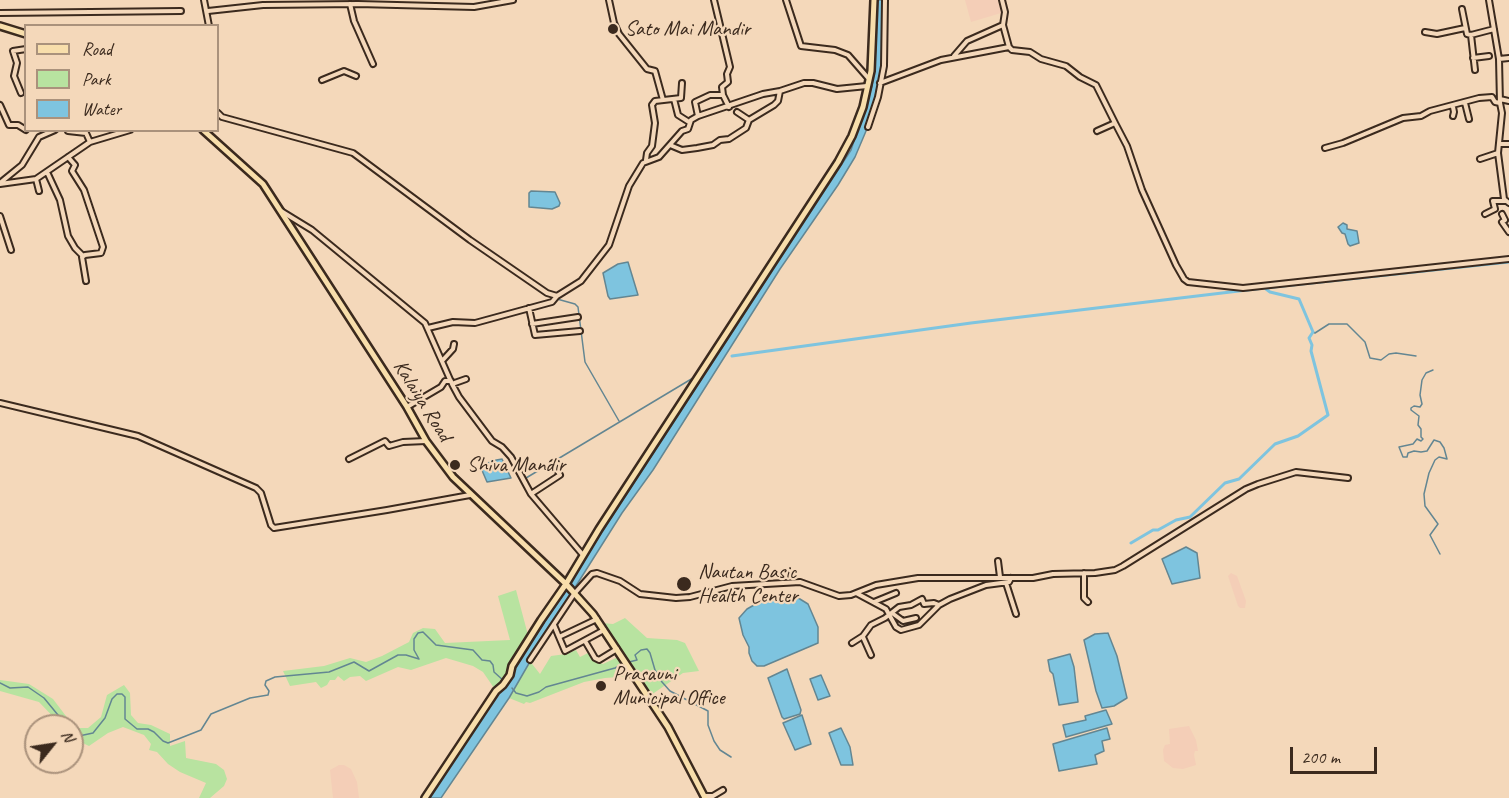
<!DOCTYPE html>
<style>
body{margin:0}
#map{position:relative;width:1509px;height:798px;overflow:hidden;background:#f4d8ba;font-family:Caveat,sans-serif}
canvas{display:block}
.legend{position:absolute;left:24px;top:24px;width:195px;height:108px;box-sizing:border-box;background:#f4d8ba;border:2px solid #aa927c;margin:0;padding:8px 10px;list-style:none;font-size:18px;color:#3b2a1e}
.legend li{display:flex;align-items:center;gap:12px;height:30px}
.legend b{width:30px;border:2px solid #aa927c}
.north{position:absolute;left:24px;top:714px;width:60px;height:60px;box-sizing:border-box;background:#f4d8ba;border:2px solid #aa927c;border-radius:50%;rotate:60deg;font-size:16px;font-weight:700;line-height:24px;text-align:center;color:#3b2a1e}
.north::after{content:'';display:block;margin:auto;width:21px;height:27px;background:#3b2a1e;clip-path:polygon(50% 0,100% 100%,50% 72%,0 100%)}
.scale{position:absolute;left:1290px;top:747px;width:87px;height:27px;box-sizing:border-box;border:3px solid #3b2a1e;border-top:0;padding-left:8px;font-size:18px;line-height:21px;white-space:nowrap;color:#3b2a1e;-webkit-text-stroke:4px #f4d8ba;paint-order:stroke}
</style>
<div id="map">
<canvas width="1509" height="798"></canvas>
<ul class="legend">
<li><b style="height:8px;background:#f8deab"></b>Road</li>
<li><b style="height:16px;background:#b8e3a0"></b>Park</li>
<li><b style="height:16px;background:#7ec4df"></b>Water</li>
</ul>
<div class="north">N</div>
<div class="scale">200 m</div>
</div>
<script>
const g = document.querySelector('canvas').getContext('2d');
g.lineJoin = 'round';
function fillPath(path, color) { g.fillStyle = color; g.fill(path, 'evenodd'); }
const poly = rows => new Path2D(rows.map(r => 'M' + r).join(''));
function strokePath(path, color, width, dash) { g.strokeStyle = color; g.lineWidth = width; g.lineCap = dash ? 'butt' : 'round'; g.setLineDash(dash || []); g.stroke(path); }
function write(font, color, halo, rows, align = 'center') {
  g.font = font + ' Caveat,sans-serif'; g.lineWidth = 4.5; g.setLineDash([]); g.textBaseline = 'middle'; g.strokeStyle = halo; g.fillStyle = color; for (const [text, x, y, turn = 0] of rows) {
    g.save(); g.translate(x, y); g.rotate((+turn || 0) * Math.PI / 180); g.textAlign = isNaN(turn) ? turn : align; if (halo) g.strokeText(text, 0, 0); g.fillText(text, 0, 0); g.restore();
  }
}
const built = poly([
 [965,0,998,0,1001,13,971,22],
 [1231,573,1237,576,1246,601,1245,608,1240,608,1238,606,1228,576],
 [1189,726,1196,740,1198,751,1195,751,1194,755,1196,765,1183,769,1173,768,1164,761,1163,750,1165,745,1170,744,1169,729],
 [339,765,344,765,351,769,357,782,359,798,333,798,330,770]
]);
const green = poly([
 [516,590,528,635,508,677,494,691,494,688,483,672,473,666,446,658,411,670,398,667,366,681,360,676,350,677,344,681,338,676,335,680,330,680,327,685,321,688,316,682,290,686,283,671,324,666,350,658,366,662,382,656,409,642,413,633,423,628,435,629,445,643,510,640,498,596],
 [625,618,647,638,677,640,685,643,699,671,683,673,651,695,602,623,613,624],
 [576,650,580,657,590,652,595,661,603,664,618,657,631,676,605,678,584,682,530,703,526,702,524,704,509,698,529,660,540,674,551,656,566,654],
 [0,680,29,684,53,699,75,728,88,728,101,717,107,695,124,685,130,693,131,715,138,723,151,725,170,734,170,746,185,741,186,758,216,764,224,770,227,779,224,786,210,798,199,798,206,783,180,772,168,764,157,752,149,750,151,744,144,735,123,727,108,733,89,746,72,738,72,726,62,726,39,702,0,691]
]);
const water = poly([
 [877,0,884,0,882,65,869,124,855,157,838,185,780,269,653,470,622,513,550,627,509,698,441,798,427,798,566,590,585,558,851,150,872,86,876,48,877,0],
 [531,191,555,192,560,203,559,206,552,209,529,207,529,193,531,191],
 [1343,223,1347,225,1347,229,1357,231,1359,243,1350,246,1348,244,1345,234,1342,233,1338,227,1343,223],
 [628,262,638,295,610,299,608,296,603,273,618,264,628,262],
 [502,459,511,478,487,482,481,468,491,461,502,459],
 [1186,547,1197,553,1200,578,1172,584,1162,559,1186,547],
 [784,596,795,596,808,604,818,627,818,643,764,666,757,666,752,661,749,653,749,647,743,635,739,618,747,609,763,600,784,596],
 [1108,633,1117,656,1127,698,1114,706,1102,708,1096,691,1084,640,1095,634,1108,633],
 [1070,654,1074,667,1078,702,1059,705,1053,674,1050,671,1048,660,1070,654],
 [787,669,801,710,800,714,784,719,782,717,768,678,787,669],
 [821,675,830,696,818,700,810,679,821,675],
 [1106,710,1112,724,1066,737,1063,725,1086,720,1085,716,1106,710],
 [802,715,811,744,795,750,783,723,802,715],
 [841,728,850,747,853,765,841,765,829,733,841,728],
 [1107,728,1110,739,1102,741,1104,751,1095,755,1097,764,1059,771,1053,744,1107,728]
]);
const stream = poly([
 [517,274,542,293,553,297],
 [557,299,575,304,578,307,585,362,619,421],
 [1313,332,1315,333,1329,324,1347,324,1365,342,1370,358,1381,360,1389,354,1396,353,1416,356],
 [1433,370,1426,373,1422,380,1420,395,1422,404,1420,407,1414,406,1411,408,1411,410,1419,416,1418,425,1421,429,1421,437,1423,439,1421,441,1417,439,1413,444,1399,447,1403,457,1407,457,1408,453,1414,451,1421,452,1427,451,1434,440,1440,442,1444,448,1447,459,1439,457,1435,460,1429,473,1424,494,1425,506,1438,524,1430,535,1440,554],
 [526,478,693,378],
 [629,662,637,660,635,655,641,650,647,649,650,653,655,670,662,682,670,691,708,711,708,725,714,741,720,750,731,757],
 [0,683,10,688,28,687,44,698,67,726],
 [512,688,516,693,527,696,539,692,546,687,615,668,624,663],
 [72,732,79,736,93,733,105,718,112,699,117,694,122,694,125,697,125,719,137,729,148,729,154,732,163,741,168,743,201,730,211,714,250,698,268,695,269,691,265,685,266,681,275,677,329,672,354,662,369,671,398,655,406,655,419,659,414,650,414,639,418,633,423,632,436,645,473,650,482,660,490,661,493,665,494,672,504,681]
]);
const canal = poly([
 [732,356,971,323,1264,288,1509,262],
 [1131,543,1153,530,1158,530,1176,520,1190,517,1225,483,1239,479,1275,444,1298,436,1328,415,1311,351,1312,345,1309,338,1313,332,1299,299,1270,292,1266,289]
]);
const minor = poly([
 [204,0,209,26],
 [609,0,614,23,619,34,647,69,655,71,663,100],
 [714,0,730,67,727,74,728,82,722,87,723,95],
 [786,0,801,46,835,50,848,55,869,79],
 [1002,0,1005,12,1003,25,1009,47,1012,50,1030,52,1041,59,1066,66,1080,77,1096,85,1115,123,1097,131],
 [1489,0,1499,59,1500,103,1502,113,1498,153,1504,199,1509,203],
 [350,4,354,21,373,64],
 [1462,9,1467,34,1471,35,1494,29],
 [208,11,263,5,358,4,474,7,513,0],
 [0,13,181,11],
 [1425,32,1437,34,1465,28],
 [1471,35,1475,70],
 [954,56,967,41,1003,25],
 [1473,58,1489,56],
 [1499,59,1509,58],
 [322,80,344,71,356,76],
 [880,83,941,60,1009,47],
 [21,93,14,76,17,63,13,51,26,49],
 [674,99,678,115,689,122],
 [1500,99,1509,101],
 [1465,103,1469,119],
 [0,105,9,125,18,125,26,130],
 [1453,107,1454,112,1453,116],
 [737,112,749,120],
 [218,113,222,117,353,153,470,240,547,293,557,296,581,281,609,245,629,186,643,163,659,157,682,131,688,129,691,120,698,116,763,94,780,91,804,83,813,83,837,89,867,86],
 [698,116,695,102,710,95,723,95,729,107],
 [1115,123,1127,146,1142,190,1176,265,1184,279,1188,282,1243,288,1509,259],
 [868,127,878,97,884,66,885,0],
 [68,131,86,133,90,142],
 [1499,144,1509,144],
 [670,145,682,150,697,148,713,145,720,140,729,139,746,128,749,120,774,105,778,101,780,91],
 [1325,148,1343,143,1403,118,1421,116,1430,111,1479,98,1492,97,1495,102,1500,103],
 [68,157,75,165,72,171,84,190,103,247,101,253,85,255,82,257,86,281],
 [1480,159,1498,153],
 [646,160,647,153,652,146,655,123,652,105,655,101,681,98,682,83],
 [47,172,60,200,68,236,75,248,83,256],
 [36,179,39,191],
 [0,183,22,165,39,137,55,130],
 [0,184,36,179,90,142,130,130],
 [281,211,312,230,425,323,452,384,459,397,492,441,502,447,511,457,531,494,583,555],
 [1485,214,1495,209,1493,201,1505,201],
 [1502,214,1505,220,1502,222,1509,232],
 [0,216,11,250],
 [529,308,535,335,580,331],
 [532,324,578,317],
 [428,328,453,322,475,323,552,302,557,296],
 [442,361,453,349,454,344],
 [452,384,466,379],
 [0,403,138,436,256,488,261,493,271,525,274,528,387,510,470,495],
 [407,407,441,387,445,381,451,381],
 [349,459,385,441,389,446,403,442,426,441],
 [531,494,560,475,553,463],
 [998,561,1000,577],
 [1084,573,1084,598,1088,602],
 [1006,583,1016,614],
 [858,594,886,609,896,627,901,630,919,625,939,605,950,599,986,585,1009,582,1011,578],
 [874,602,896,593],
 [892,613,903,621,916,618],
 [597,619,559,637,565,651,604,630],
 [554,625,559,637],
 [863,637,871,655],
 [585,641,595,658,599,660,617,649],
 [852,643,863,636,871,625,885,618,899,607,911,605,922,599,924,604,934,603,939,605],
 [530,660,574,594,592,574,597,573,620,581,640,594,676,598,690,597,732,586,800,582,839,596,851,595,876,585,918,578,1033,578,1053,574,1095,573,1115,570,1123,566,1246,489,1258,484,1296,472,1348,478],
 [704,796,713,796,723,790]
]);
const major = poly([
 [0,26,26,34],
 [203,130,263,184,407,407,426,441,453,477,566,584,593,614,668,727,705,798],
 [425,798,496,691,503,685,510,675,512,666,541,620,566,584,599,529,838,162,852,136,863,107,871,71,874,0]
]);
const markers = [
 [613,29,6,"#3b2a1e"],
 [455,465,6,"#3b2a1e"],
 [684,584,8,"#3b2a1e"],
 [601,686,6,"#3b2a1e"]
];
const poiNames = [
 ["Sato Mai Mandir",625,29],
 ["Shiva Mandir",467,465],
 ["Nautan Basic",698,572],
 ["Health Center",698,596],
 ["Prasauni",613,674],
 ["Municipal Office",613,698]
];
const streetNames = [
 ["Kalaiya Road",422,401,58]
];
fillPath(built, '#f4ceb7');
fillPath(green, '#b8e3a0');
fillPath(water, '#7ec4df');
strokePath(water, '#638692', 1.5);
strokePath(stream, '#638692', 1.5);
strokePath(canal, '#7ec4df', 3);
strokePath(minor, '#3b2a1e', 8);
strokePath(major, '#3b2a1e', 10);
strokePath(minor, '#f4d8ba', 4);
strokePath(major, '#f8deab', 5);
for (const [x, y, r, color] of markers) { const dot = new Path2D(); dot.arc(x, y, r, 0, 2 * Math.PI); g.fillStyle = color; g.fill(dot); strokePath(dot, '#f4d8ba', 2); }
write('21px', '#3b2a1e', '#f4d8ba', poiNames, 'left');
write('21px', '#3b2a1e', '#f4d8ba', streetNames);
</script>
